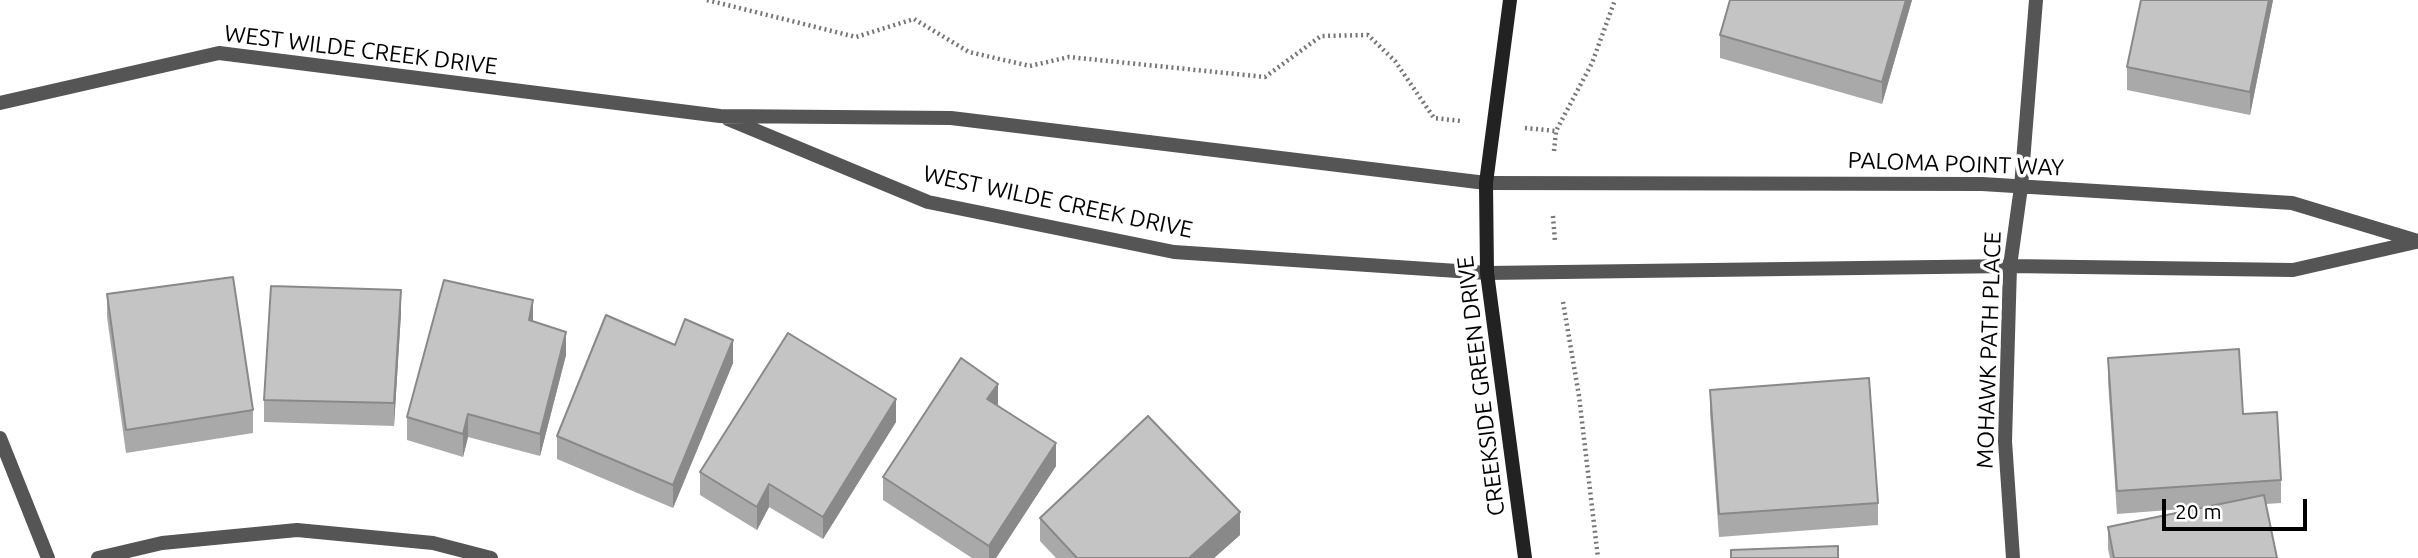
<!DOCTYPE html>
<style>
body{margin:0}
#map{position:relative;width:2418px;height:558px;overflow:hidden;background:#fff;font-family:Ubuntu,sans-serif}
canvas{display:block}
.scale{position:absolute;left:2162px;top:499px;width:145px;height:32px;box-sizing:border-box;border:4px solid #000;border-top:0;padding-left:9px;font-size:21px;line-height:24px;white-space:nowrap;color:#000;-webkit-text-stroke:5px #fff;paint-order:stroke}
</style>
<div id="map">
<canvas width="2418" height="558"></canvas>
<div class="scale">20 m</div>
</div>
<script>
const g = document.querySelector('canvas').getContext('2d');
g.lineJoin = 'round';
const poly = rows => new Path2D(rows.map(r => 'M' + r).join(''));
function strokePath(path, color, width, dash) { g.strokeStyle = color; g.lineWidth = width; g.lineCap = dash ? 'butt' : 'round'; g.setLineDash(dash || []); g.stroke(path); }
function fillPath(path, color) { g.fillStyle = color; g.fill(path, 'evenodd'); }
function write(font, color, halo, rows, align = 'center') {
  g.font = font + ' Ubuntu,sans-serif'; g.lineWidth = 7; g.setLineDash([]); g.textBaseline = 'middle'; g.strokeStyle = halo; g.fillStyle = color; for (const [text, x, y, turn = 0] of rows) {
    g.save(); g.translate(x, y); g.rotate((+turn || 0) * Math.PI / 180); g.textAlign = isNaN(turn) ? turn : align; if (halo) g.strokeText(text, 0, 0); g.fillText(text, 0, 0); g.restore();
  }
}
const path = poly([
 [707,0,856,37,914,19,969,52,1030,66,1069,57,1265,77,1321,36,1368,35,1395,61,1434,118,1461,121],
 [1525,128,1556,131],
 [1554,151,1556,131,1592,63,1615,0],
 [1553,216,1555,242],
 [1563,302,1579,396,1598,558]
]);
const minor = poly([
 [1486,183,1982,184,2292,203,2418,241],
 [1487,273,2010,266,2293,270,2416,242],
 [0,438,48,558],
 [98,558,162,543,297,530,433,543,491,558],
 [2013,558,2005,441,2010,266,2021,187,2036,0]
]);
const tertiary = poly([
 [0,103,219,53,720,116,951,118,1486,183],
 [728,119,928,202,1174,252,1487,273]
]);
const secondary = poly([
 [1510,0,1486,183,1487,273,1525,558]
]);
const wall = poly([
 [1912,0,1882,104,1720,58,1720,35],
 [2141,0,2273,0,2250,115,2127,90,2127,67],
 [107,294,253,410,253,433,126,453,107,317],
 [401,313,394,426,264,422,264,400],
 [533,322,566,355,540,456,468,437,463,457,407,440,407,417],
 [675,345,733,363,673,508,557,459,557,436],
 [2108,358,2243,414,2281,480,2281,503,2266,504,2277,558,2110,558,2108,549,2108,527,2196,508,2117,514,2108,381],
 [1710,390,1878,503,1878,525,1719,537,1710,413],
 [998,406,1056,466,996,558,972,558,883,500,883,477],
 [896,422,823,539,769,507,757,530,700,495,700,472],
 [1040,518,1240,535,1214,558,1056,558,1040,541]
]);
const shadedWall = poly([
 [1906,0,1912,0,1882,104,1882,82],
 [2269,0,2273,0,2250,115,2250,92],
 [401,290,401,313,394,426,394,403],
 [533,300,533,323,529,320],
 [566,332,566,355,540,456,540,434],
 [733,340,733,363,673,508,673,485],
 [998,384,998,407,987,399],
 [896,399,896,422,823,539,823,517],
 [468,414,468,437,463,457,463,434],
 [1056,443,1056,466,996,558,989,558,989,546],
 [769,484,769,507,757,530,757,507],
 [1240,512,1240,535,1214,558,1189,558]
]);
const building = poly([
 [1730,0,1906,0,1882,82,1720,35,1730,0],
 [2141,0,2269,0,2250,92,2127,67,2141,0],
 [233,277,253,410,126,430,107,294,233,277],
 [444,280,533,300,529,320,566,332,540,434,468,414,463,434,407,417,444,280],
 [271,286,401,290,394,403,264,400,271,286],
 [606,315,675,345,685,319,733,340,673,485,557,436,606,315],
 [788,333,896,399,823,517,769,484,757,507,700,472,788,333],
 [2239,349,2243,414,2277,412,2281,480,2117,491,2108,358,2239,349],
 [961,358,998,384,987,399,1056,443,989,546,883,477,961,358],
 [1869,378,1878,503,1719,514,1710,390,1869,378],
 [1148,416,1240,512,1189,558,1077,558,1040,518,1148,416],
 [2264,495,2277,558,2114,558,2108,527,2264,495],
 [1838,546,1838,558,1731,558,1731,550,1838,546]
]);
const streetNames = [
 ["WEST WILDE CREEK DRIVE",361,50,7],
 ["PALOMA POINT WAY",1956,164,2],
 ["WEST WILDE CREEK DRIVE",1058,202,12],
 ["MOHAWK PATH PLACE",1989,350,-88],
 ["CREEKSIDE GREEN DRIVE",1481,386,-97]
];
strokePath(path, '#777', 4.5, [2, 3.5]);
strokePath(minor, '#555', 14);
strokePath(tertiary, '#555', 14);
strokePath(secondary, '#222', 14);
fillPath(wall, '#a9a9a9');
fillPath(shadedWall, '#898989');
fillPath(building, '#c4c4c4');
strokePath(building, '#898989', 2);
write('23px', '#000', '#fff', streetNames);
</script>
